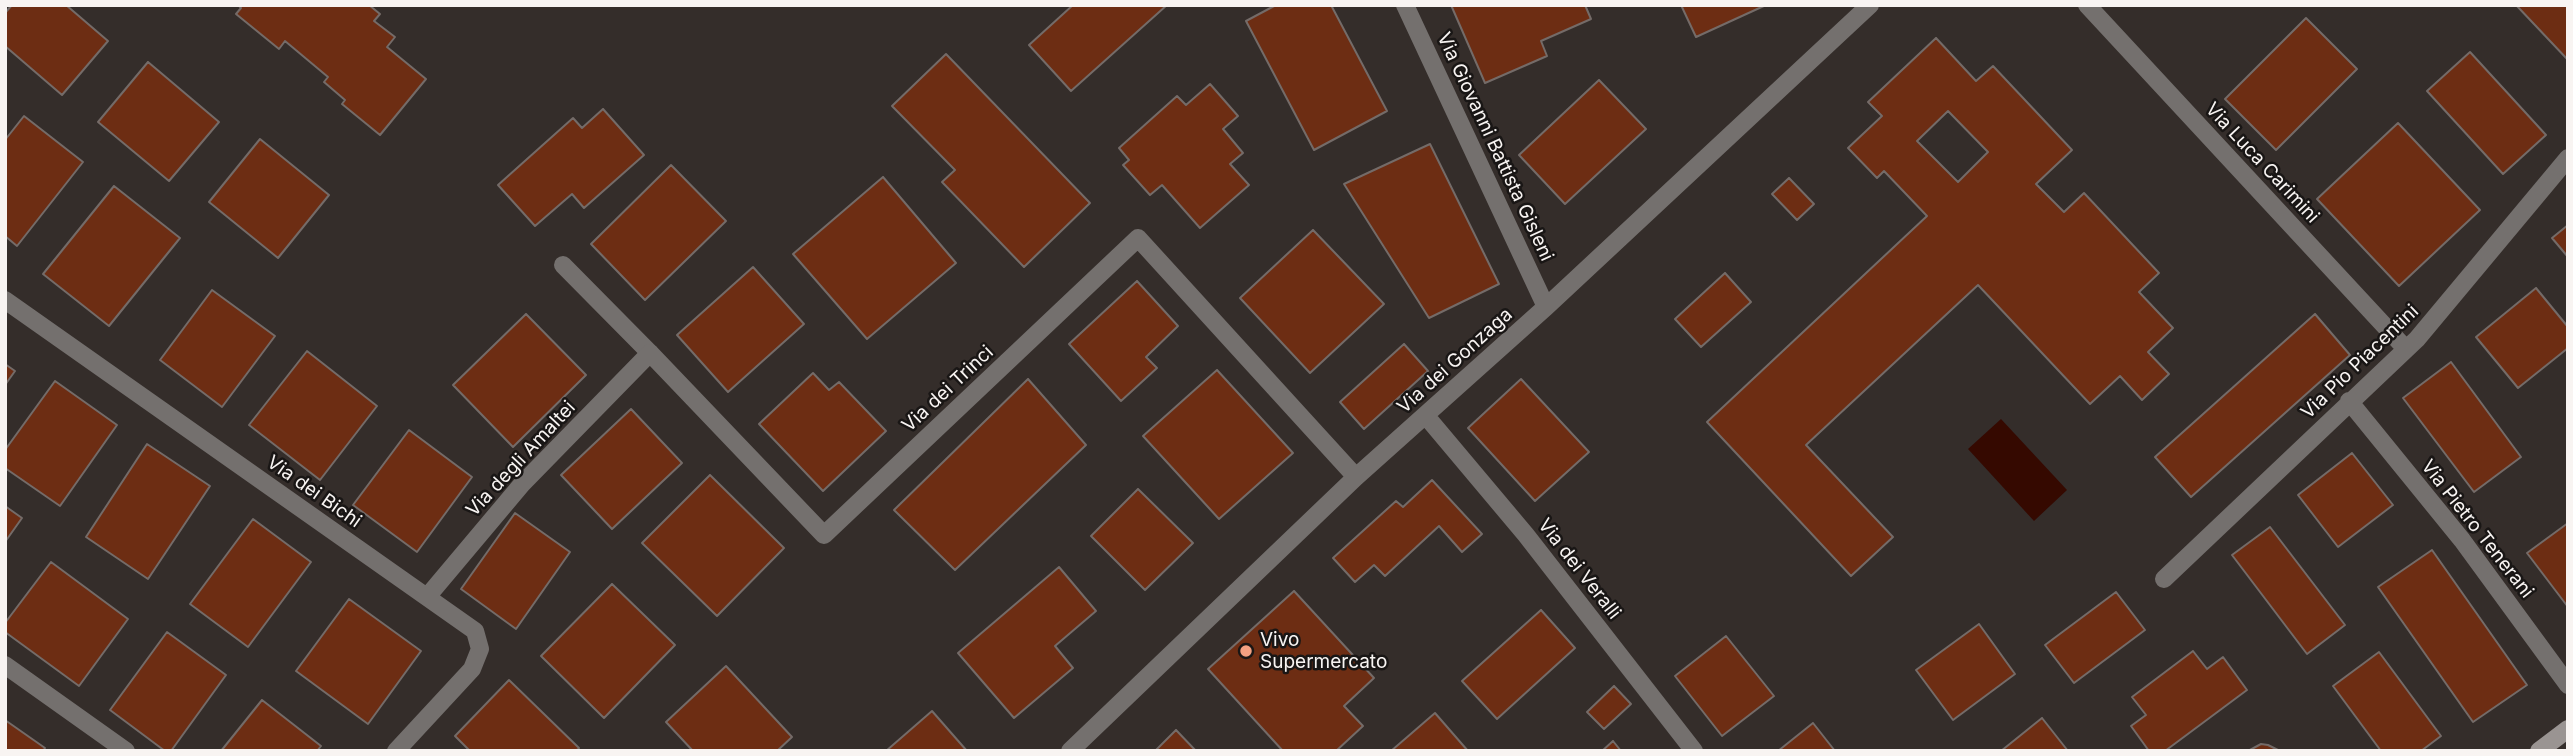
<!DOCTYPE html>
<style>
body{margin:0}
#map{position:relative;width:2573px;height:756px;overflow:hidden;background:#342d2a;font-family:Inter,sans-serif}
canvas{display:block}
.frame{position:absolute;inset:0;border:7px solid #f8f4f2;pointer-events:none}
</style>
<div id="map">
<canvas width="2573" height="756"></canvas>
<div class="frame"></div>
</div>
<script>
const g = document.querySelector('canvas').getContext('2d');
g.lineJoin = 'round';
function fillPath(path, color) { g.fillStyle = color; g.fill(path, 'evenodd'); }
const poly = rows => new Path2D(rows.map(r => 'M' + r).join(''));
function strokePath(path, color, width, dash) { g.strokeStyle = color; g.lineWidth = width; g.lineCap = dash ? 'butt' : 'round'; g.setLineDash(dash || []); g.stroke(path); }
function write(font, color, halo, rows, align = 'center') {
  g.font = font + ' Inter,sans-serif'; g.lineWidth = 5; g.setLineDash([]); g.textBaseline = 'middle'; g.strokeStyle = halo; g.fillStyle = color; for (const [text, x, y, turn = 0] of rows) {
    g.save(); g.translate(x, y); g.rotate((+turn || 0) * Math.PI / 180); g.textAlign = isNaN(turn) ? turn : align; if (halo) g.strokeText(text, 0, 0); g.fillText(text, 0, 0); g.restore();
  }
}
const water = poly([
 [2001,419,2067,490,2034,521,1968,449]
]);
const building = poly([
 [12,5,66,5,108,41,62,95,5,46,5,13,12,5],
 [238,5,369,5,380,14,374,21,395,37,387,47,426,79,380,135,342,104,345,100,324,82,328,77,285,41,279,49,236,14,241,8,238,5],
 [1073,5,1167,5,1071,91,1029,45,1073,5],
 [1276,5,1331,5,1387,111,1314,150,1246,21,1276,5],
 [1451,5,1585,5,1591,19,1541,41,1547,56,1485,83,1451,5],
 [1681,5,1766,5,1696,37,1681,5],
 [2516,5,2568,5,2568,60,2516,5],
 [2306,18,2357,69,2276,150,2225,99,2306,18],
 [1936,38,1976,81,1993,66,2072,150,2036,184,2064,212,2084,193,2159,273,2139,292,2173,328,2148,352,2169,374,2142,400,2120,376,2090,404,1978,285,1806,445,1893,537,1851,576,1707,422,1927,216,1884,171,1877,178,1848,148,1882,116,1868,102,1936,38],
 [1948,111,1988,152,1958,182,1917,141,1948,111],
 [2470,52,2546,135,2503,174,2427,91,2470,52],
 [946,54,1090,203,1024,267,942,182,955,170,892,106,946,54],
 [148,62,219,122,169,181,98,122,148,62],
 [1599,80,1646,129,1565,204,1519,155,1599,80],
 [1210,84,1238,116,1223,129,1243,153,1230,164,1249,185,1200,228,1162,185,1150,195,1123,165,1129,160,1119,148,1177,96,1186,105,1210,84],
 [603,109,644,155,584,208,572,194,535,226,498,185,573,118,582,128,603,109],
 [24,116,83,162,17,246,5,236,5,140,24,116],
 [2398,123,2480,210,2399,286,2317,199,2398,123],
 [260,139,329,195,278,258,209,202,260,139],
 [1430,144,1499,284,1429,318,1344,184,1430,144],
 [671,165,726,221,645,300,591,244,671,165],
 [883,177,956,263,867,339,793,254,883,177],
 [1789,178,1814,204,1797,220,1772,194,1789,178],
 [114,186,180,238,109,326,43,274,114,186],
 [2568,225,2568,257,2552,238,2568,225],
 [1313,230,1384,304,1310,373,1240,298,1313,230],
 [753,267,804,324,728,392,677,335,753,267],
 [1725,273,1751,302,1701,347,1675,319,1725,273],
 [1137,281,1178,326,1146,357,1157,368,1121,401,1069,344,1137,281],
 [2536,288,2568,327,2568,348,2518,388,2476,337,2536,288],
 [212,290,275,336,222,407,160,360,212,290],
 [526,314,586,375,513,447,453,385,526,314],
 [2315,314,2350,355,2191,497,2155,457,2315,314],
 [1404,344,1428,371,1364,429,1340,402,1404,344],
 [307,351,377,406,320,480,249,425,307,351],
 [2451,362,2521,457,2474,492,2403,398,2451,362],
 [5,364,15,371,5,385,5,364],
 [1217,370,1293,453,1219,519,1143,436,1217,370],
 [813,373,829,390,839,382,886,431,823,491,759,424,813,373],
 [1028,379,1086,445,955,570,894,510,1028,379],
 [1521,379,1589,452,1535,501,1468,428,1521,379],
 [55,381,117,425,60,506,5,468,5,450,55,381],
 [631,409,682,463,612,529,561,475,631,409],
 [409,430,472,477,417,552,353,505,409,430],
 [147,444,210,486,148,579,86,537,147,444],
 [2352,453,2393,505,2338,547,2298,495,2352,453],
 [710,475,784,548,717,616,642,543,710,475],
 [1432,480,1482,534,1462,552,1439,526,1385,576,1374,565,1355,582,1333,558,1396,501,1403,507,1432,480],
 [1138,489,1193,543,1145,590,1091,536,1138,489],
 [5,506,22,518,5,542,5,506],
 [515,513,570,552,516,629,461,589,515,513],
 [253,519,311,562,248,647,190,604,253,519],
 [2568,523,2568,607,2527,553,2568,523],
 [2270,527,2345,625,2307,654,2232,555,2270,527],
 [2432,550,2527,685,2473,722,2378,587,2432,550],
 [51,562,128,619,79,686,5,632,5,623,51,562],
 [1059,567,1096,611,1055,646,1073,668,1014,718,958,653,1059,567],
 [612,584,675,645,604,718,541,656,612,584],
 [1294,591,1374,678,1344,706,1363,726,1336,751,1283,751,1208,669,1294,591],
 [2116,592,2145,630,2074,683,2045,645,2116,592],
 [349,599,421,651,368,724,296,671,349,599],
 [1541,610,1575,648,1497,719,1462,681,1541,610],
 [1979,624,2015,674,1953,720,1916,670,1979,624],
 [167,632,226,675,171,751,165,751,110,710,167,632],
 [1726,636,1774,696,1722,736,1675,676,1726,636],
 [2193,651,2207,669,2223,657,2247,690,2165,751,2149,751,2131,726,2146,715,2132,697,2193,651],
 [2379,652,2441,736,2421,751,2381,751,2333,686,2379,652],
 [726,666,792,737,777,751,693,751,666,722,726,666],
 [509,680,579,748,576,751,470,751,455,736,509,680],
 [1614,686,1631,704,1604,729,1587,712,1614,686],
 [262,700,321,746,317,751,221,751,262,700],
 [932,711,967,751,886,751,932,711],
 [1435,713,1468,751,1391,751,1435,713],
 [2042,718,2068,751,2001,751,2042,718],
 [5,720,45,748,43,751,5,751,5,720],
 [1813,723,1835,751,1778,751,1813,723],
 [1176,730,1196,751,1155,751,1176,730],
 [1613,741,1621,751,1602,751,1613,741],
 [2261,744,2268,745,2280,751,2248,751,2261,744]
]);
const service = poly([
 [563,265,650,353]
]);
const minor = poly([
 [1405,5,1546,307],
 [2087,5,2406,349],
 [5,300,475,631,480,649,472,669,396,751],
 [2349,401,2462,540,2568,685],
 [1426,416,1526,535,1694,751],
 [2164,579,2417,339,2568,158],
 [427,597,522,484,650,353,824,535,1138,238,1356,477],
 [5,665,126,751],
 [1070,751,1356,477,1546,307,1870,5]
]);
const secondary = poly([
 [2539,751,2568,729]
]);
const markers = [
 [1246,651,7,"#f3a081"]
];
const streetNames = [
 ["Via Giovanni Battista Gisleni",1495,147,65],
 ["Via Luca Carimini",2262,163,47],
 ["Via dei Gonzaga",1455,361,-42],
 ["Via Pio Piacentini",2360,362,-44],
 ["Via dei Trinci",948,389,-43],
 ["Via degli Amaltei",521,459,-47],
 ["Via dei Bichi",314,492,35],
 ["Via Pietro Tenerani",2477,529,52],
 ["Via dei Veralli",1579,569,52]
];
const poiNames = [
 ["Vivo",1260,640],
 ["Supermercato",1260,662]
];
fillPath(water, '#350900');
fillPath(building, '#6d2d13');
strokePath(building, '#746b68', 2);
strokePath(service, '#74706e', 18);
strokePath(minor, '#74706e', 18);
strokePath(secondary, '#9a9492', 18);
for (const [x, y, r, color] of markers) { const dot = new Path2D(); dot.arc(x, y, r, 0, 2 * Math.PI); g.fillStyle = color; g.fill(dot); strokePath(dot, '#191615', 2.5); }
write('19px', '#f8f4f2', '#191615', streetNames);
write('19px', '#f8f4f2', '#191615', poiNames, 'left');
</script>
